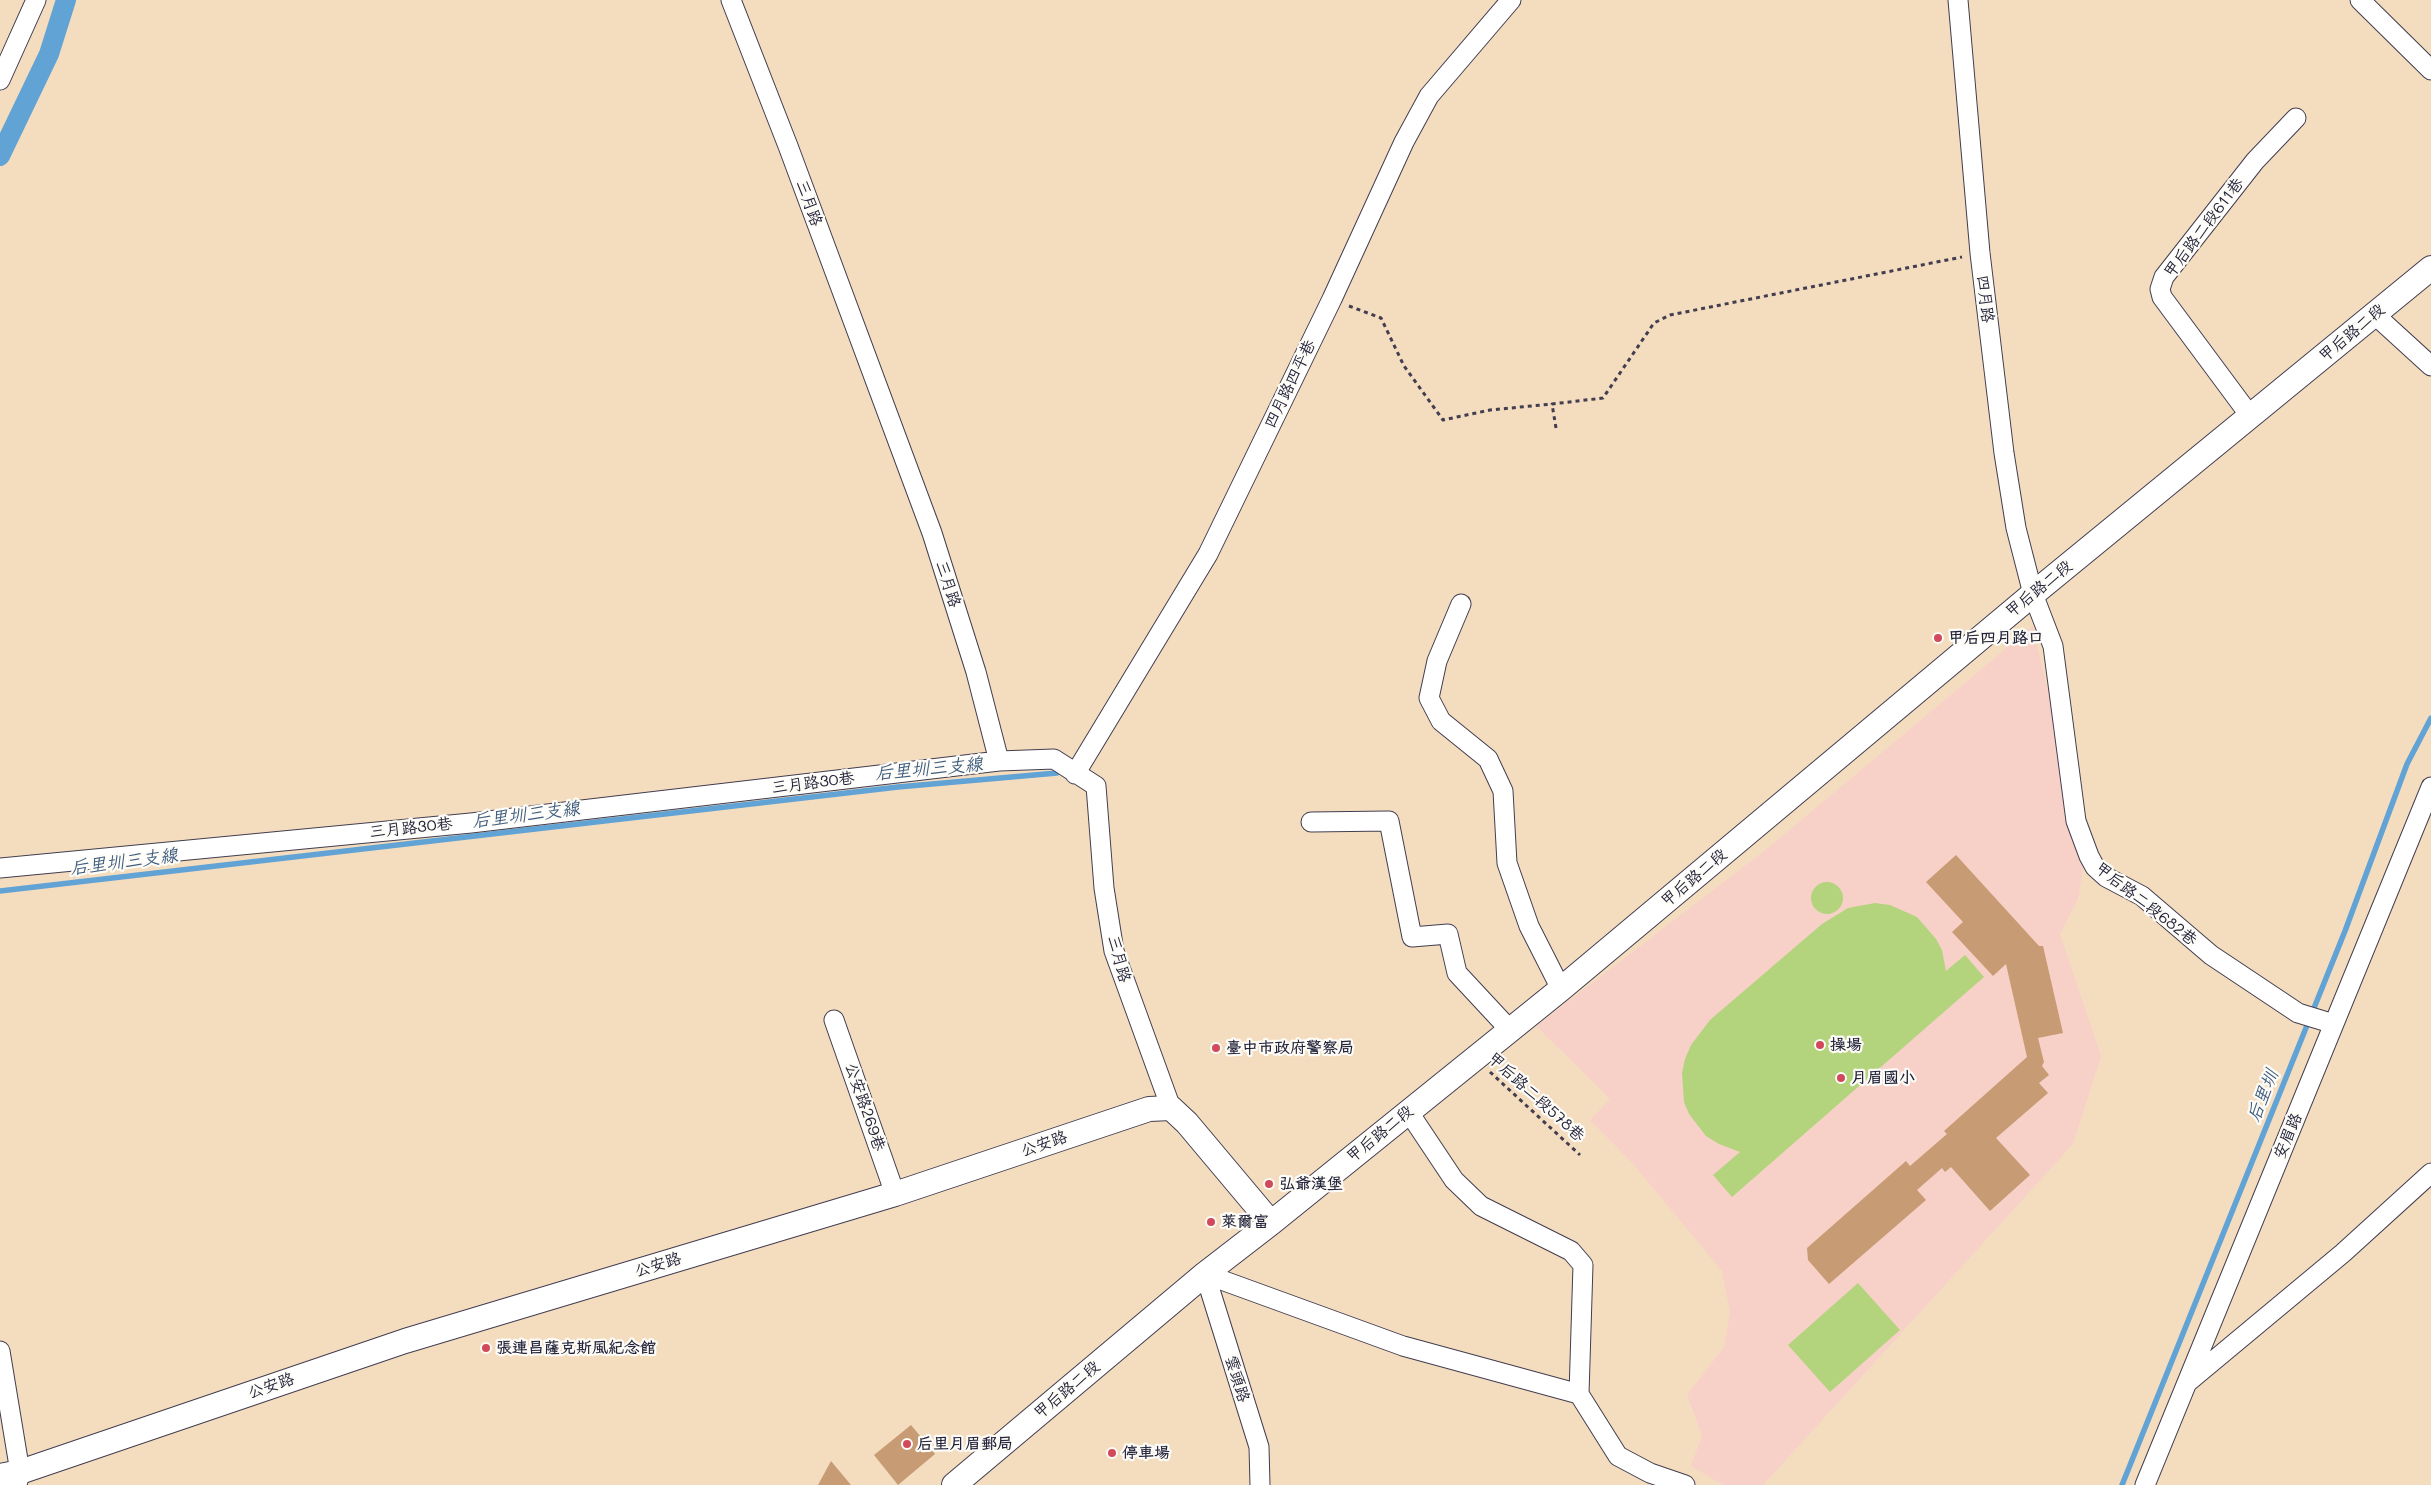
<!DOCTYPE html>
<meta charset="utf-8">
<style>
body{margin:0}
canvas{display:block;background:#f4dcbf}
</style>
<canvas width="2431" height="1485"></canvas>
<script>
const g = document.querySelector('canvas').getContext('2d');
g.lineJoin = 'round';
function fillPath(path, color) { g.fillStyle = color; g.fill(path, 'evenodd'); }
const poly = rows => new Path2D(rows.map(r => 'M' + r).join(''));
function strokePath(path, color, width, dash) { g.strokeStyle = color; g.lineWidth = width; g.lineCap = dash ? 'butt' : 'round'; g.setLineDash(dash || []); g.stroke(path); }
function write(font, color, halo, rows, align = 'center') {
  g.font = font + ' Mali,"LXGW WenKai TC",sans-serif'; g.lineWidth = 4.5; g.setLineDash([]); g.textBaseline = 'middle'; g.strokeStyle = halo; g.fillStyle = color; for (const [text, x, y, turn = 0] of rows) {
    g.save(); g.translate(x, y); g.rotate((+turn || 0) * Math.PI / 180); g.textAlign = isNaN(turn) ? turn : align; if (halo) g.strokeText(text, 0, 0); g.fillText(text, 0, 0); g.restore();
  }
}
const built = poly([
 [2033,626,2085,857,2078,899,2060,934,2101,1056,2073,1144,1763,1485,1723,1485,1691,1466,1702,1435,1687,1395,1724,1347,1730,1312,1722,1271,1634,1165,1590,1120,1610,1099,1536,1026,1768,848]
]);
const green = poly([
 '1811 898a16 16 0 1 1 32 0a16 16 0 1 1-32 0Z',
 [1875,903,1890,905,1917,917,1936,939,1942,950,1946,971,1965,955,1984,977,1732,1197,1713,1175,1740,1152,1719,1144,1706,1136,1689,1114,1684,1102,1682,1073,1685,1059,1691,1045,1710,1020,1822,924,1848,908],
 [1858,1283,1900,1330,1830,1392,1788,1345]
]);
const stream = poly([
 [0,891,898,787,1057,773],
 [2122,1485,2345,931,2407,764,2431,718]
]);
const canal = poly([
 [0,156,49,54,66,0]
]);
const building = poly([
 [1956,855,2039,946,2043,946,2063,1033,2038,1038,2044,1062,2042,1066,2049,1075,2039,1083,2048,1093,1996,1138,2030,1175,1990,1211,1951,1167,1945,1172,1942,1168,1917,1190,1926,1200,1829,1284,1808,1260,1807,1248,1906,1161,1910,1166,1947,1134,1944,1131,2027,1057,2006,964,1993,976,1952,932,1963,922,1926,882],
 [911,1425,935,1454,898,1485,874,1455],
 [831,1461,851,1485,818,1485]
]);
const path = poly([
 [1349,306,1381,318,1404,366,1443,420,1490,410,1552,404],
 [1556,428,1552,404,1603,398,1654,323,1670,315,1962,257],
 [1490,1072,1580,1155]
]);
const minor = poly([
 [731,0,788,146,932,533,976,672,999,761],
 [1958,0,1980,253,2004,453,2016,528,2033,594,2053,646,2076,821,2089,856,2095,867,2106,877,2142,896,2211,955,2298,1013,2334,1024],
 [2360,0,2431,70],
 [0,80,36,0],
 [2374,314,2431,366],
 [2251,417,2162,297,2160,289,2164,277,2255,161,2296,118],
 [1461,604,1437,661,1429,698,1441,721,1488,759,1503,791,1507,863,1529,926,1561,989],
 [1075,774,1208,554,1332,299,1404,142,1429,96,1511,0],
 [1311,822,1389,821,1412,937,1448,934,1457,973,1510,1030],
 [0,868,471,823,999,761,1054,759,1096,786,1104,888,1114,951,1171,1108],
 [834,1020,895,1194],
 [1408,1111,1454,1180,1481,1206,1571,1251,1583,1265,1579,1394,1618,1456,1650,1473,1685,1485],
 [1205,1274,1403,1346,1579,1394],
 [1205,1274,1259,1447,1260,1485],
 [0,1351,20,1472,17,1485],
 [2188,1382,2343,1253,2431,1173],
 [2145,1485,2431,787]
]);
const major = poly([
 [0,1476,20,1472,405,1341,895,1194,1149,1109,1171,1108,1187,1123,1271,1223],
 [954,1485,1205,1274,1271,1223,1561,989,2033,594,2431,268]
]);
const markers = [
 [1938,638,5,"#d1495b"],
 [1820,1045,5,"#d1495b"],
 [1216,1048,5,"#d1495b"],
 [1841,1078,5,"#d1495b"],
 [1269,1184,5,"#d1495b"],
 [1211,1222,5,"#d1495b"],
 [486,1348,5,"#d1495b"],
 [907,1444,5,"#d1495b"],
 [1112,1453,5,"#d1495b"]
];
const streetNames = [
 ["三月路",809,203,70],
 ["甲后路二段611巷",2204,228,-53],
 ["四月路",1985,299,83],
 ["甲后路二段",2352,333,-40],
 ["四月路四平巷",1290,384,-64],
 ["三月路",948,584,72],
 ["甲后路二段",2039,589,-39],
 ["三月路30巷",813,783,-7],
 ["三月路30巷",411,828,-6],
 ["甲后路二段",1694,878,-40],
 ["甲后路二段682巷",2146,904,38],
 ["三月路",1119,959,75],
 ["甲后路二段578巷",1536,1097,42],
 ["公安路269巷",865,1107,71],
 ["甲后路二段",1380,1134,-39],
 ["安眉路",2288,1136,-67],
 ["公安路",1044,1144,-19],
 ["公安路",658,1265,-17],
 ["雲頭路",1237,1379,73],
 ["公安路",271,1386,-19],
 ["甲后路二段",1067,1390,-40]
];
const poiNames = [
 ["甲后四月路口",1948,638],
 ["操場",1830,1045],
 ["臺中市政府警察局",1226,1048],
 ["月眉國小",1851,1078],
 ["弘爺漢堡",1279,1184],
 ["萊爾富",1221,1222],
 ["張連昌薩克斯風紀念館",496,1348],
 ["后里月眉郵局",917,1444],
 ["停車場",1122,1453]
];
const waterNames = [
 ["后里圳三支線",929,769,-5],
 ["后里圳三支線",526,815,-7],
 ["后里圳三支線",124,862,-7],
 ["后里圳",2263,1096,-68]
];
fillPath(built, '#f7d1c8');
fillPath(green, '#b3d47d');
strokePath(stream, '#61a3d5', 5.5);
strokePath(canal, '#61a3d5', 20);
fillPath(building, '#c79b73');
strokePath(minor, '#423e4f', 21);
strokePath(major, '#423e4f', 26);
strokePath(path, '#423e4f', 3, [4, 4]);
strokePath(minor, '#fff', 19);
strokePath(major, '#fff', 24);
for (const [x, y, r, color] of markers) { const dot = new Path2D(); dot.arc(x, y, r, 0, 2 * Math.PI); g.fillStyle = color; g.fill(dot); strokePath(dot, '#fdfcf7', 2); }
write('16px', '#22223b', '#fdfcf7', streetNames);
write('bold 16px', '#22223b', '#fdfcf7', poiNames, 'left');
write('italic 18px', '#3e5c80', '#fdfcf7', waterNames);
</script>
